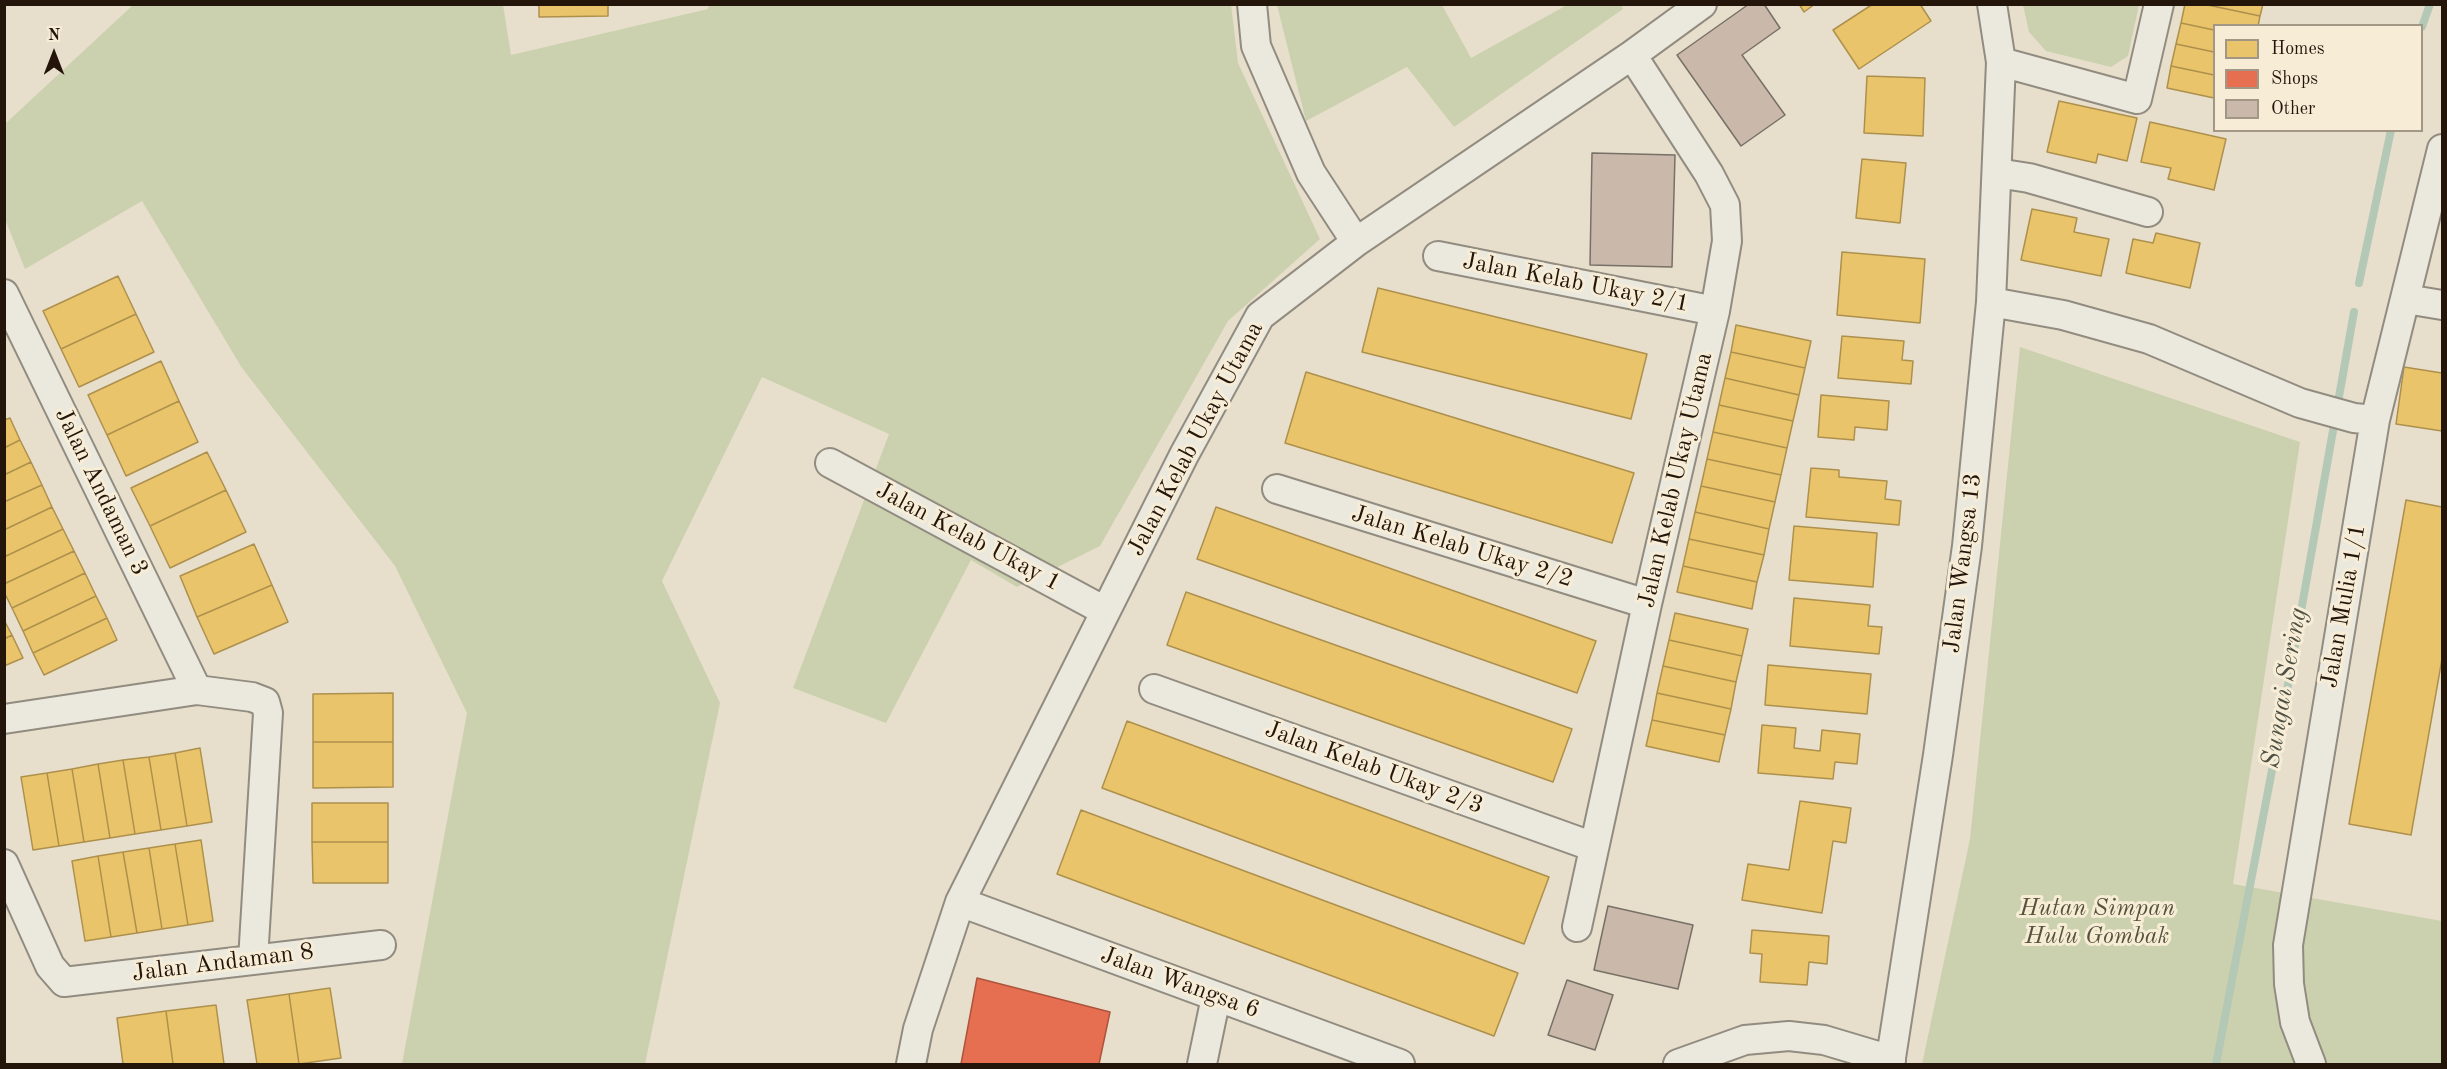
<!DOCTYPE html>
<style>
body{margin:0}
#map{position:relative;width:2447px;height:1069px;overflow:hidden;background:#e7dfcc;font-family:"Old Standard TT",serif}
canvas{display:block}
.frame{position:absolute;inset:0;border:6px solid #23150a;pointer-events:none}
.legend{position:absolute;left:2213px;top:24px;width:210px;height:108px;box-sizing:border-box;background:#f7edd6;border:2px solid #a29784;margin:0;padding:8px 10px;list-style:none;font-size:18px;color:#23150a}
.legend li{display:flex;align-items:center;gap:12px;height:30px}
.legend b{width:30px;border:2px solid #a29784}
.north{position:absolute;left:24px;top:24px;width:60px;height:60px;-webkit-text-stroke:4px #f7edd6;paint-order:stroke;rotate:0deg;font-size:16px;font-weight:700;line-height:24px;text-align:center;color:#23150a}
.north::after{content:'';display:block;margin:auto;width:21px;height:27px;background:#23150a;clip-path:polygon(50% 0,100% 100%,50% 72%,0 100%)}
</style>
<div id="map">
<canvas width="2447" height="1069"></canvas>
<div class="frame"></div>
<ul class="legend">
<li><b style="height:16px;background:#e9c46a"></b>Homes</li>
<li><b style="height:16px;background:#e76f51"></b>Shops</li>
<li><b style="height:16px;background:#cab8ab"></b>Other</li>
</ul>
<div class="north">N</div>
</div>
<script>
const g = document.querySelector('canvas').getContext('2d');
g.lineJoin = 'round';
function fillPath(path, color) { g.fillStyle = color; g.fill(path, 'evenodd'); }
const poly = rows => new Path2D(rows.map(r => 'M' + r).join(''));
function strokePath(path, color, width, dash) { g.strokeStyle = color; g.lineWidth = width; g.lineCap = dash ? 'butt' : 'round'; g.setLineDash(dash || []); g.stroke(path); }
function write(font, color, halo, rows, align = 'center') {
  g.font = font + ' "Old Standard TT",serif'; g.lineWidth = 6; g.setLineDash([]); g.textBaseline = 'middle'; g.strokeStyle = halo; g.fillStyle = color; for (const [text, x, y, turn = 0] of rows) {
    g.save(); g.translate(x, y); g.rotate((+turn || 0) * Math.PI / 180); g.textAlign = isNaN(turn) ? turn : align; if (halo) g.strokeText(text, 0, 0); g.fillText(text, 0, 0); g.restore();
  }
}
const green = poly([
 [1231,4,1238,63,1320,239,1228,321,1100,546,1017,587,971,560,886,723,793,688,889,434,762,377,662,581,720,703,645,1064,402,1064,467,713,395,566,242,368,142,201,25,269,5,219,5,124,133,5,503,5,511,55,708,9,709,5],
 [1277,5,1442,5,1471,58,1567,5,1621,5,1623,9,1454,127,1407,67,1306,121],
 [2023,5,2139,5,2128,56,2111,67,2046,51,2029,32],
 [2020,347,2300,442,2233,884,2442,921,2442,1064,1922,1064,1970,839]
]);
const homes = poly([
 [539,4,608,4,608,16,539,17,539,4],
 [1799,4,1815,4,1804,12,1799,4],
 [1873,4,1920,4,1931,21,1859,69,1833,30,1873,4],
 [2185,4,2203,4,2260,16,2258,26,2214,26,2214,30,2181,23,2185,4],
 [2203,4,2263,4,2260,16,2203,4],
 [2181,23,2214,30,2214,52,2176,44,2181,23],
 [2176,44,2214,52,2214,75,2171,66,2176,44],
 [2171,66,2214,75,2214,98,2167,88,2171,66],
 [1867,76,1925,78,1923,136,1864,133,1867,76],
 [2059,101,2137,118,2127,161,2098,154,2096,163,2047,152,2059,101],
 [2150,122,2226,139,2214,190,2168,179,2171,168,2141,162,2150,122],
 [1862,159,1906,163,1900,223,1856,218,1862,159],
 [2032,209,2077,218,2074,232,2109,239,2101,276,2021,260,2032,209],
 [2156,233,2200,243,2190,288,2126,273,2133,239,2153,243,2156,233],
 [1842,252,1925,259,1920,323,1837,315,1842,252],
 [118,276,136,314,61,349,43,311,118,276],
 [1378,288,1647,354,1631,419,1362,352,1378,288],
 [136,314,154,352,79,387,61,349,136,314],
 [1736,325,1811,341,1805,368,1731,352,1736,325],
 [1842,336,1904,341,1902,360,1913,361,1911,384,1838,378,1842,336],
 [1731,352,1805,368,1799,395,1725,378,1731,352],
 [161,361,179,401,107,435,88,395,161,361],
 [2404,367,2442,373,2442,431,2396,424,2404,367],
 [1306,372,1634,473,1612,543,1285,443,1306,372],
 [1725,378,1799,395,1793,421,1719,405,1725,378],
 [1821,395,1889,401,1887,430,1855,427,1854,440,1818,437,1821,395],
 [179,401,198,442,126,476,107,435,179,401],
 [1719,405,1793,421,1787,448,1713,432,1719,405],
 [10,418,20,440,4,448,4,420,10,418],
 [1713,432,1787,448,1781,475,1707,459,1713,432],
 [20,440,31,462,4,475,4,448,20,440],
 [207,452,226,490,150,526,131,488,207,452],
 [1707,459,1781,475,1775,502,1701,486,1707,459],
 [31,462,42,485,4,502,4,475,31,462],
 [1811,468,1839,470,1839,477,1887,481,1885,499,1901,501,1899,525,1806,517,1811,468],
 [42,485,52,507,4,530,4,502,42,485],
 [1701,486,1775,502,1769,529,1695,512,1701,486],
 [226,490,246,532,170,568,150,526,226,490],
 [2406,500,2442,507,2442,659,2411,835,2349,824,2406,500],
 [52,507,63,529,4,557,4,530,52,507],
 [1216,507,1596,641,1577,693,1197,559,1216,507],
 [1695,512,1769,529,1764,555,1689,539,1695,512],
 [1794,526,1877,533,1873,587,1789,580,1794,526],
 [63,529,74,551,4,584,4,557,63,529],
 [1689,539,1764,555,1757,582,1683,566,1689,539],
 [254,544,272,585,197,617,180,576,254,544],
 [74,551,85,573,12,608,4,592,4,584,74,551],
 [1683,566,1757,582,1752,609,1677,592,1683,566],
 [85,573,96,596,23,631,12,608,85,573],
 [272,585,288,622,214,654,197,617,272,585],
 [1186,592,1572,729,1553,782,1167,645,1186,592],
 [96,596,107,618,33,653,23,631,96,596],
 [1794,598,1870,605,1868,626,1882,627,1879,654,1790,646,1794,598],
 [1675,613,1748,629,1742,656,1669,640,1675,613],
 [107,618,117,640,44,675,33,653,107,618],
 [4,620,12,635,4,639,4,620],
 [12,635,23,658,4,666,4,639,12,635],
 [1669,640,1742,656,1736,682,1663,666,1669,640],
 [1768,665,1871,674,1867,714,1765,705,1768,665],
 [1663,666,1736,682,1731,709,1657,693,1663,666],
 [393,693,393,742,313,742,313,694,393,693],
 [1657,693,1731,709,1725,735,1652,720,1657,693],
 [1652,720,1725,735,1719,762,1646,746,1652,720],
 [1127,721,1549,877,1524,944,1102,788,1127,721],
 [1762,725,1796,728,1794,748,1820,751,1822,730,1860,734,1857,764,1835,762,1833,779,1758,773,1762,725],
 [313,742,393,742,393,787,313,788,313,742],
 [200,748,212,822,187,826,175,753,200,748],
 [175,753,187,826,161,830,149,757,175,753],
 [149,757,161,830,135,834,123,760,149,757],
 [123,760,135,834,110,838,98,764,123,760],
 [98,764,110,838,84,842,72,769,98,764],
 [72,769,84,842,59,846,47,773,72,769],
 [47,773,59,846,33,850,21,777,47,773],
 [1800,801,1851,808,1846,843,1833,841,1822,913,1742,900,1748,864,1789,870,1800,801],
 [312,803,388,803,388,842,312,842,312,803],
 [1081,810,1518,973,1494,1036,1057,874,1081,810],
 [201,840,213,921,188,925,175,844,201,840],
 [312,842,388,842,388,883,313,883,312,842],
 [175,844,188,925,162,929,149,848,175,844],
 [149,848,162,929,137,933,123,852,149,848],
 [123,852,137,933,111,937,98,856,123,852],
 [98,856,111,937,85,941,72,861,98,856],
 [1752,930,1829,936,1827,964,1809,962,1807,985,1760,982,1762,954,1750,953,1752,930],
 [330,988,341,1058,299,1064,289,994,330,988],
 [289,994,299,1064,257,1064,247,1000,289,994],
 [216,1005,224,1064,173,1064,166,1011,216,1005],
 [166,1011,173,1064,123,1064,117,1018,166,1011]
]);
const shops = poly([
 [977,978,1110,1012,1099,1064,961,1064,977,978]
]);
const stream = poly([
 [2422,27,2430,4],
 [2359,283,2391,130],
 [2216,1064,2285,702,2354,312]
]);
const building = poly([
 [1749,4,1764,4,1780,28,1742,55,1785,115,1741,146,1677,55,1749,4],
 [1592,153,1675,155,1672,267,1590,265,1592,153],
 [1608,906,1693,925,1678,989,1594,970,1608,906],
 [1567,980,1613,995,1595,1050,1548,1035,1567,980]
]);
const minor = poly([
 [1252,4,1256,46,1311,173,1356,242],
 [2001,62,2137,99,2159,4],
 [1997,173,2029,178,2148,212],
 [1438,256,1715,311],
 [4,294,197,690],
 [2406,299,2442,305],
 [1991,302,2063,315,2149,339,2300,403,2354,418,2375,420],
 [830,463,1105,611],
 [1277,489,1647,604],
 [1154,689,1594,847],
 [4,719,197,690,252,697,265,702,268,713,253,960],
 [4,864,50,966,64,982,381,945],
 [960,902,1400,1064],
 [1577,927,1647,604,1715,311,1727,241,1725,205,1709,174,1632,55],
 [911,1064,918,1029,960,902,1184,455,1260,316,1356,242,1632,55,1702,4],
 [1202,1064,1216,997],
 [1678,1064,1745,1040,1789,1036,1824,1040,1891,1060],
 [1890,1064,1938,755,1967,546,1991,302,2001,62,1992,4],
 [2311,1064,2295,1022,2289,984,2288,945,2375,420,2442,149]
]);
const streetNames = [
 ["Jalan Kelab Ukay 2/1",1576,283,11],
 ["Jalan Kelab Ukay Utama",1196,439,-62],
 ["Jalan Kelab Ukay Utama",1676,480,-77],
 ["Jalan Andaman 3",101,492,64],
 ["Jalan Kelab Ukay 1",968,537,28],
 ["Jalan Kelab Ukay 2/2",1462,547,17],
 ["Jalan Wangsa 13",1963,563,-83],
 ["Jalan Mulia 1/1",2344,606,-80],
 ["Jalan Kelab Ukay 2/3",1374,768,20],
 ["Jalan Andaman 8",223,963,-7],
 ["Jalan Wangsa 6",1180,983,20]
];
const parkNames = [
 ["Hutan Simpan",2097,909],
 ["Hulu Gombak",2097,937]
];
const waterNames = [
 ["Sungai Sering",2285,688,-80]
];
fillPath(green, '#cbd1af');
fillPath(homes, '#e9c46a');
strokePath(homes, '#ae904d', 1.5);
fillPath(shops, '#e76f51');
strokePath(shops, '#ac543c', 1.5);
strokePath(stream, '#b3c9b6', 8);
fillPath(building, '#cab8ab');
strokePath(building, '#777066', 1.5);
strokePath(minor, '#928c80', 32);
strokePath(minor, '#ebe8de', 28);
write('24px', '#23150a', '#f7edd6', streetNames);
write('italic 24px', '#56533b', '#f7edd6', parkNames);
write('italic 26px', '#4e5043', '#f7edd6', waterNames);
</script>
